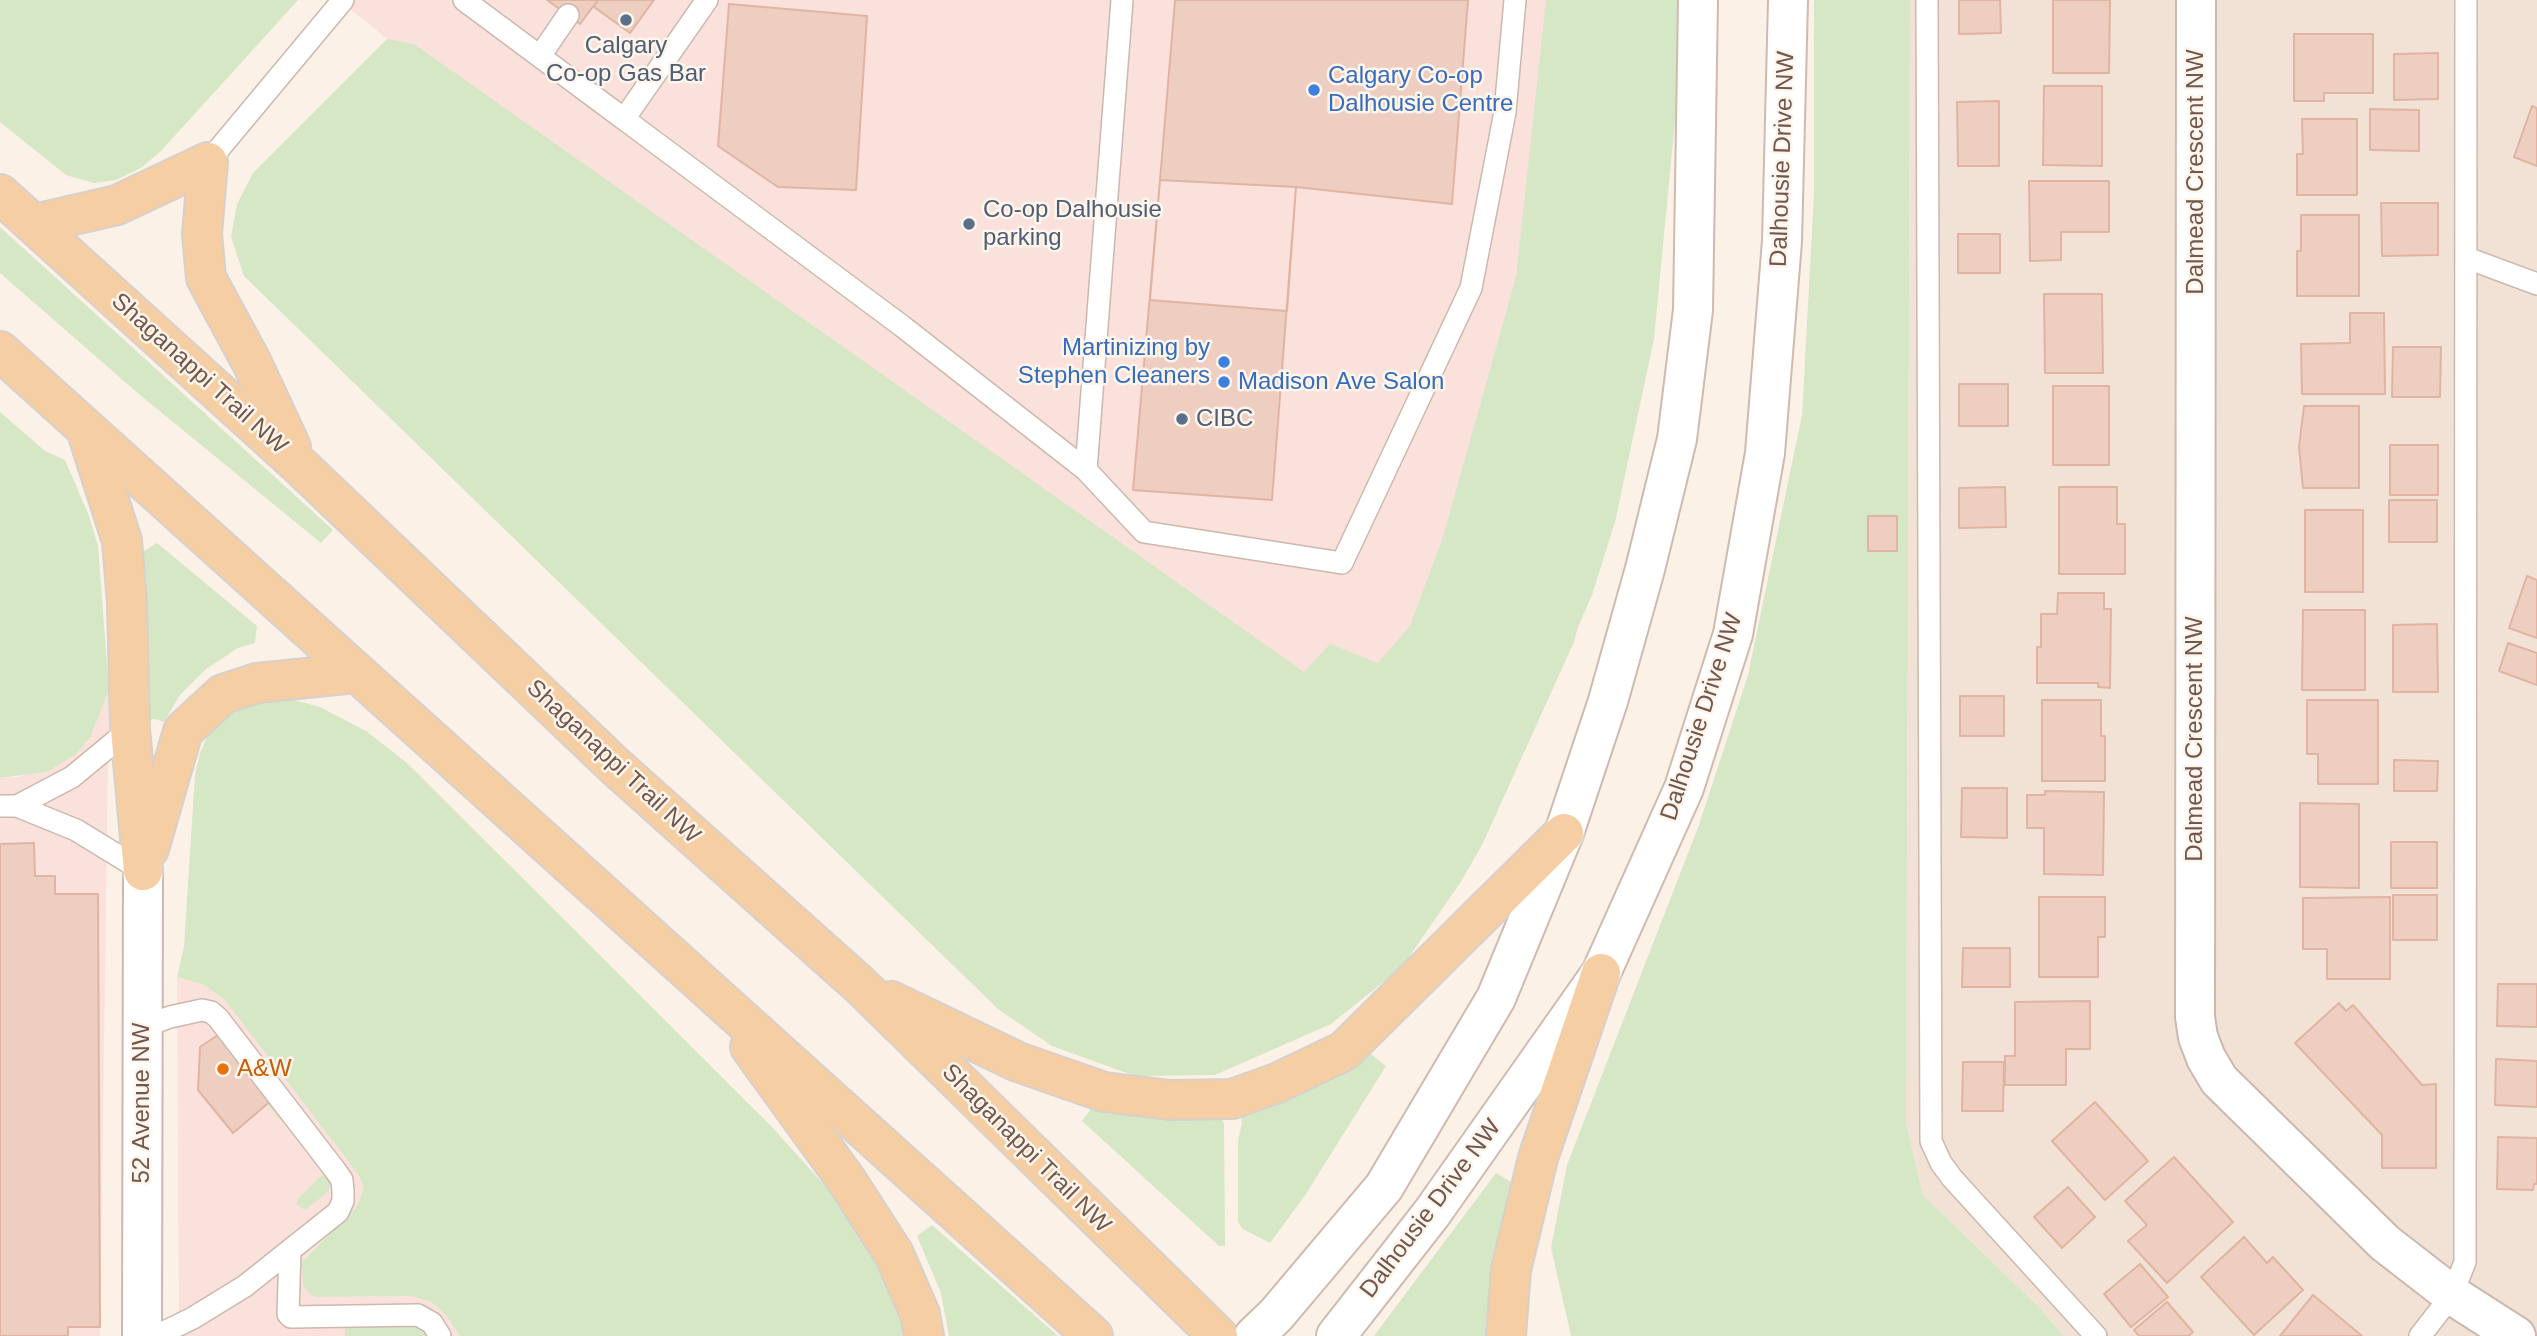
<!DOCTYPE html>
<style>
body{margin:0}
canvas{display:block;background:#fbf1e6}
</style>
<canvas width="2537" height="1336"></canvas>
<script>
const g = document.querySelector('canvas').getContext('2d');
g.lineJoin = 'round';
function fillPath(path, color) { g.fillStyle = color; g.fill(path, 'evenodd'); }
const poly = rows => new Path2D(rows.map(r => 'M' + r).join(''));
function strokePath(path, color, width, dash) { g.strokeStyle = color; g.lineWidth = width; g.lineCap = dash ? 'butt' : 'round'; g.setLineDash(dash || []); g.stroke(path); }
function write(font, color, halo, rows, align = 'center') {
  g.font = font + ' Arial,sans-serif'; g.lineWidth = 5; g.setLineDash([]); g.textBaseline = 'middle'; g.strokeStyle = halo; g.fillStyle = color; for (const [text, x, y, turn = 0] of rows) {
    g.save(); g.translate(x, y); g.rotate((+turn || 0) * Math.PI / 180); g.textAlign = isNaN(turn) ? turn : align; if (halo) g.strokeText(text, 0, 0); g.fillText(text, 0, 0); g.restore();
  }
}
const residential = poly([
 [1910,0,2537,0,2537,1336,2064,1336,2041,1309,1923,1195,1906,1123]
]);
const commercial = poly([
 [339,0,1598,0,1393,791,402,51],
 [109,690,100,1336,0,1336,0,778,20,777,91,736],
 [177,977,202,984,224,999,358,1174,364,1187,358,1205,306,1257,315,1297,411,1296,430,1302,446,1315,460,1336,179,1336]
]);
const green = poly([
 [0,0,298,0,161,151,141,168,116,180,94,183,66,175,0,122],
 [1546,0,1678,0,1678,89,1654,339,1615,522,1592,595,1578,627,1574,642,1483,843,1462,880,1402,967,1331,1024,1215,1075,1135,1076,1052,1046,998,1009,244,276,231,237,237,204,253,173,387,39,414,44,1304,672,1330,644,1378,663,1410,626,1443,537,1516,277],
 [1814,0,1910,0,1906,1123,1923,1195,2041,1309,2064,1336,1571,1336,1551,1248,1567,1165,1699,825,1748,675,1802,415,1814,195],
 [0,227,333,530,321,543,140,395,0,273],
 [0,412,45,451,65,460,89,516,98,546,109,690,91,736,75,755,46,772,0,778],
 [157,543,257,626,255,643,238,648,206,669,180,695,164,722,155,719,147,720,141,553],
 [268,698,290,699,320,707,366,731,407,763,771,1126,827,1188,867,1241,892,1290,904,1336,460,1336,446,1315,431,1302,411,1296,315,1297,308,1292,303,1286,302,1262,358,1205,364,1187,358,1174,224,999,202,984,177,977,184,946,195,775,200,753,208,735,219,721,242,704],
 [1371,1054,1386,1066,1304,1197,1270,1243,1243,1229,1238,1222,1238,1141,1242,1123,1240,1113,1294,1098,1352,1067],
 [273,1099,332,1177,328,1192,305,1210,297,1205,297,1200,325,1172,267,1104],
 [1093,1106,1121,1114,1175,1121,1220,1116,1224,1124,1225,1246,1219,1246,1082,1121],
 [1496,1173,1511,1182,1491,1268,1487,1336,1374,1336],
 [932,1225,1058,1336,949,1336,941,1293,917,1236],
 [345,1323,413,1325,423,1330,427,1336,345,1336]
]);
const building = poly([
 [547,0,598,0,580,24,547,0],
 [598,0,654,0,630,33,594,7,598,0],
 [1175,0,1468,0,1452,204,1296,187,1160,180,1175,0],
 [1959,0,2000,0,2001,33,1959,34,1959,0],
 [2053,0,2110,0,2109,73,2053,73,2053,0],
 [729,4,867,16,856,190,778,187,718,146,729,4],
 [2294,34,2373,34,2373,93,2324,93,2324,101,2294,101,2294,34],
 [2438,53,2438,99,2394,100,2394,54,2438,53],
 [2044,86,2102,86,2102,166,2043,165,2044,86],
 [1999,101,1999,166,1958,166,1957,102,1999,101],
 [2532,106,2537,108,2537,166,2514,157,2532,106],
 [2370,109,2419,110,2419,151,2370,150,2370,109],
 [2302,119,2357,119,2357,195,2297,195,2297,154,2303,154,2302,119],
 [1160,180,1296,187,1272,500,1133,490,1160,180],
 [1160,180,1296,187,1287,311,1150,300,1160,180],
 [2029,181,2109,181,2109,232,2061,232,2061,260,2030,261,2029,181],
 [2381,203,2438,203,2438,255,2382,256,2381,203],
 [2301,215,2359,215,2359,296,2297,296,2297,251,2301,251,2301,215],
 [1958,234,2000,234,2000,273,1958,273,1958,234],
 [2044,294,2102,294,2103,373,2045,373,2044,294],
 [2350,313,2384,313,2385,394,2302,394,2301,344,2350,343,2350,313],
 [2393,347,2441,347,2440,397,2392,397,2393,347],
 [1959,384,2008,384,2008,426,1959,426,1959,384],
 [2053,386,2109,386,2109,465,2053,465,2053,386],
 [2304,406,2359,406,2359,488,2303,488,2299,447,2304,406],
 [2390,445,2438,445,2438,495,2390,495,2390,445],
 [2005,487,2006,527,1959,528,1959,488,2005,487],
 [2059,487,2117,487,2117,524,2125,524,2125,574,2059,574,2059,487],
 [2389,500,2437,500,2437,542,2389,542,2389,500],
 [2305,510,2363,510,2363,592,2305,592,2305,510],
 [1868,516,1897,516,1897,551,1868,551,1868,516],
 [2527,576,2537,580,2537,638,2509,628,2527,576],
 [2058,593,2104,593,2104,609,2111,609,2110,688,2098,687,2098,683,2037,683,2037,647,2041,647,2041,614,2057,614,2058,593],
 [2303,610,2365,610,2365,690,2302,690,2303,610],
 [2437,624,2438,692,2393,692,2393,625,2437,624],
 [2508,643,2537,653,2537,685,2499,671,2508,643],
 [1960,696,2004,696,2004,736,1960,736,1960,696],
 [2042,700,2101,700,2101,736,2105,736,2105,781,2042,781,2042,700],
 [2307,700,2378,700,2378,784,2318,784,2318,754,2307,754,2307,700],
 [2394,760,2438,761,2437,791,2394,791,2394,760],
 [1962,788,2007,788,2007,838,1961,837,1962,788],
 [2045,791,2104,792,2103,875,2044,874,2044,828,2027,828,2027,795,2045,795,2045,791],
 [2300,803,2359,804,2359,888,2300,887,2300,803],
 [2391,842,2437,842,2437,888,2391,888,2391,842],
 [34,843,35,876,55,876,55,894,98,894,100,1327,68,1327,68,1336,0,1336,0,844,34,843],
 [2393,895,2437,895,2437,940,2393,940,2393,895],
 [2039,897,2105,897,2105,937,2098,937,2098,977,2039,977,2039,897],
 [2390,897,2390,979,2327,979,2327,949,2303,949,2303,898,2390,897],
 [1963,948,2010,948,2010,987,1962,987,1963,948],
 [2498,984,2537,984,2537,1027,2497,1026,2498,984],
 [2090,1001,2090,1049,2066,1049,2066,1085,2005,1085,2005,1056,2015,1056,2015,1002,2090,1001],
 [2339,1003,2346,1011,2353,1005,2422,1085,2436,1084,2436,1168,2382,1168,2382,1135,2295,1043,2339,1003],
 [218,1035,273,1099,233,1133,198,1090,200,1047,218,1035],
 [2496,1059,2537,1061,2537,1107,2495,1105,2496,1059],
 [1963,1062,2004,1062,2003,1111,1962,1111,1963,1062],
 [2095,1102,2148,1161,2105,1200,2052,1141,2095,1102],
 [2498,1137,2537,1138,2537,1184,2534,1184,2533,1190,2497,1189,2498,1137],
 [2174,1157,2233,1222,2167,1283,2128,1241,2147,1225,2125,1201,2174,1157],
 [2068,1187,2095,1217,2062,1248,2034,1217,2068,1187],
 [2244,1237,2267,1263,2273,1257,2303,1290,2254,1335,2201,1277,2244,1237],
 [2140,1264,2168,1297,2131,1327,2104,1294,2140,1264],
 [2313,1295,2362,1336,2280,1336,2313,1295],
 [2167,1302,2193,1332,2188,1336,2139,1336,2134,1330,2167,1302]
]);
const lane = poly([
 [464,0,624,119],
 [707,0,624,119,902,326,1086,470,1144,532,1342,563,1471,288,1505,112,1515,0],
 [1927,0,1931,1141,1941,1163,1952,1178,2096,1336],
 [540,56,568,15],
 [208,162,343,0],
 [2467,258,2537,284],
 [1086,470,1122,0],
 [0,806,17,806,76,830,143,871],
 [17,806,72,777,130,729],
 [143,1027,170,1017,202,1010,211,1012,218,1018,335,1170,342,1180,343,1191,343,1201,338,1212,245,1286,193,1318,156,1336],
 [290,1250,288,1314,291,1317,418,1315,432,1323,440,1336],
 [2420,1336,2452,1295,2465,1262,2466,0]
]);
const street = poly([
 [2196,0,2195,1017,2198,1037,2206,1058,2219,1080,2385,1243,2452,1295,2516,1336],
 [142,1336,143,871]
]);
const secondary = poly([
 [1254,1336,1276,1315,1384,1187,1496,998,1564,833,1608,701,1645,569,1677,439,1693,310,1698,0],
 [1336,1336,1432,1213,1601,973,1684,788,1733,634,1765,453,1782,241,1788,0]
]);
const primary = poly([
 [208,162,202,234,206,278,252,363,291,447],
 [0,194,299,465,616,767,861,986,1218,1336],
 [35,224,117,205,208,162],
 [0,351,1093,1336],
 [87,432,122,541,127,603,130,729,143,871],
 [149,849,183,731,223,694,257,683,356,673],
 [891,1001,1018,1062,1104,1092,1170,1100,1232,1099,1277,1083,1344,1051,1564,833],
 [750,1047,847,1181,894,1254,920,1314,924,1336],
 [1506,1336,1511,1270,1538,1158,1601,973]
]);
const markers = [
 [626,20,7,"#5c6f8a"],
 [1314,90,7,"#3f7fe0"],
 [969,224,7,"#5c6f8a"],
 [1224,362,7,"#3f7fe0"],
 [1224,382,7,"#3f7fe0"],
 [1182,419,7,"#5c6f8a"],
 [223,1069,7,"#e8710a"]
];
const serviceNames = [
 ["Calgary",626,46,"center"],
 ["Co-op Gas Bar",626,74,"center"],
 ["Co-op Dalhousie",983,210],
 ["parking",983,238],
 ["CIBC",1196,419]
];
const shopNames = [
 ["Calgary Co-op",1328,76],
 ["Dalhousie Centre",1328,104],
 ["Martinizing by",1210,348,"right"],
 ["Stephen Cleaners",1210,376,"right"],
 ["Madison Ave Salon",1238,382]
];
const streetNames = [
 ["Dalhousie Drive NW",1783,159,-88],
 ["Dalmead Crescent NW",2196,172,-90],
 ["Shaganappi Trail NW",199,374,42],
 ["Dalhousie Drive NW",1702,717,-72],
 ["Dalmead Crescent NW",2195,739,-90],
 ["Shaganappi Trail NW",613,762,43],
 ["52 Avenue NW",142,1103,-90],
 ["Shaganappi Trail NW",1026,1149,45],
 ["Dalhousie Drive NW",1431,1209,-53]
];
const foodNames = [
 ["A&W",237,1069]
];
fillPath(residential, '#f2e2d5');
fillPath(commercial, '#fae1db');
fillPath(green, '#d6e7c5');
fillPath(building, '#eecec0');
strokePath(building, '#e0b4a1', 2);
strokePath(lane, '#ccb8ad', 24);
strokePath(street, '#ccb8ad', 42);
strokePath(secondary, '#d0baae', 42);
strokePath(primary, '#d8d0cd', 42);
strokePath(lane, '#fff', 21);
strokePath(street, '#fff', 38);
strokePath(secondary, '#fff', 38);
strokePath(primary, '#f5cfa3', 38);
for (const [x, y, r, color] of markers) { const dot = new Path2D(); dot.arc(x, y, r, 0, 2 * Math.PI); g.fillStyle = color; g.fill(dot); strokePath(dot, '#fef5ec', 2.5); }
write('24px', '#4e5e75', '#fef5ec', serviceNames, 'left');
write('24px', '#366cbe', '#fef5ec', shopNames, 'left');
write('24px', '#72574d', '#fef5ec', streetNames);
write('24px', '#c56008', '#fef5ec', foodNames, 'left');
</script>
